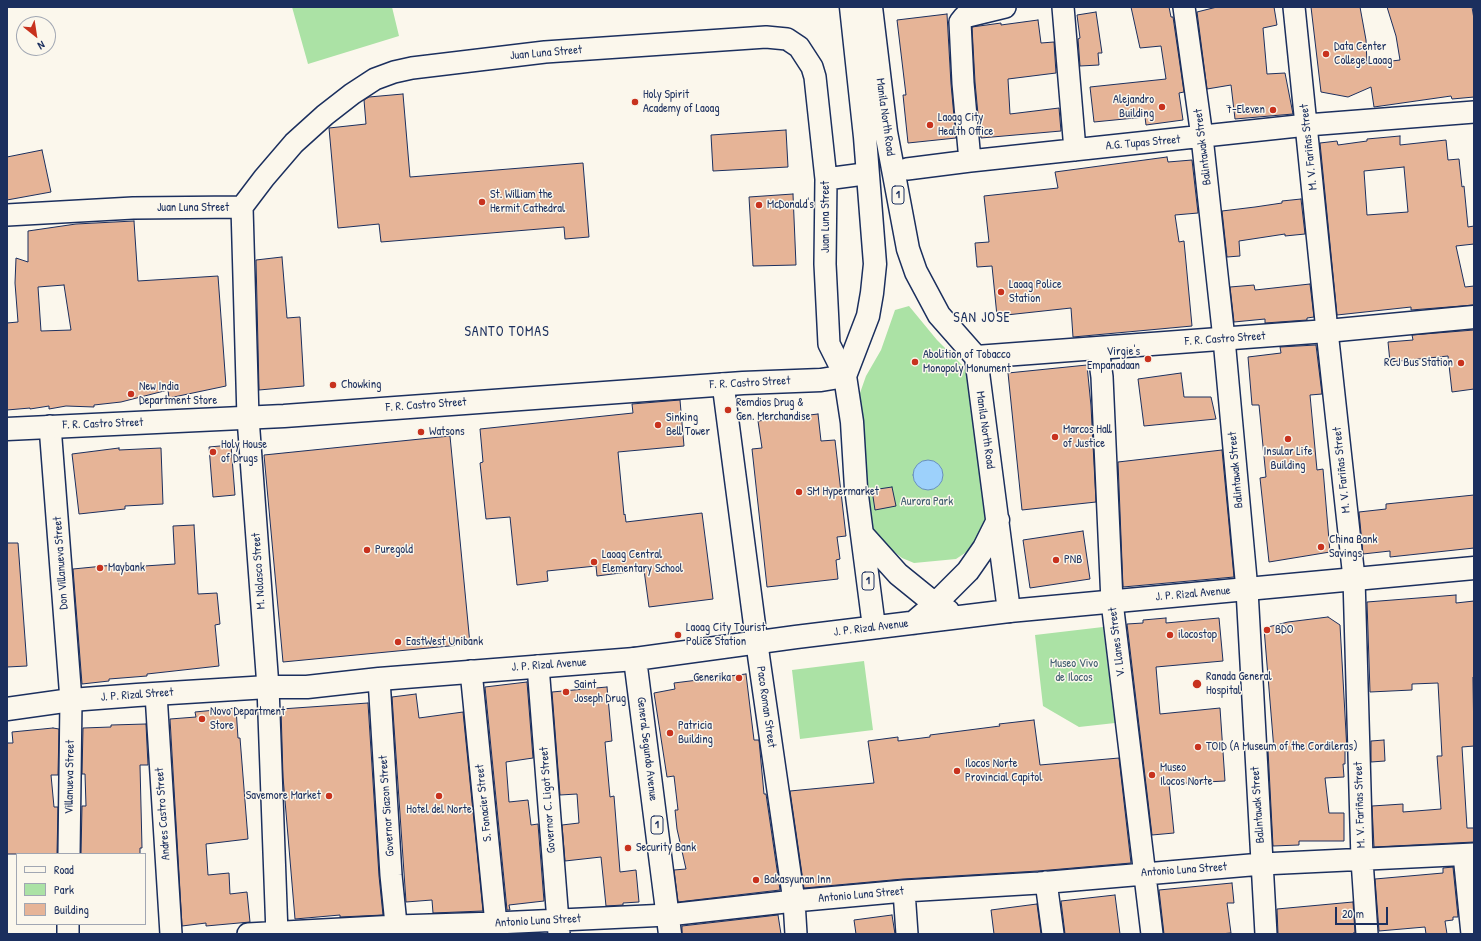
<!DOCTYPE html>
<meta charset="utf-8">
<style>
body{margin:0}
#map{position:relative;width:1481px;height:941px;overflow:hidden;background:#fbf7ec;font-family:"Patrick Hand",sans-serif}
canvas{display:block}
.frame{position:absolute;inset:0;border:8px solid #1b2f5e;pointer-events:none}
.legend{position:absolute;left:16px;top:853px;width:130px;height:72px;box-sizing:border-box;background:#fbf7ec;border:1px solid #a1a7b3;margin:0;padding:5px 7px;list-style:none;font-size:12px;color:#1b2f5e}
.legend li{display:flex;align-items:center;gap:8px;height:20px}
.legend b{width:20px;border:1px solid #a1a7b3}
.north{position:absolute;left:16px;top:16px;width:40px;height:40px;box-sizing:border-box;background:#fbf7ec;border:1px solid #a1a7b3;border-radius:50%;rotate:150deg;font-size:11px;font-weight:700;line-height:16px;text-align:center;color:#1b2f5e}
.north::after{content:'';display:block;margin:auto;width:14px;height:18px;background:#c8321e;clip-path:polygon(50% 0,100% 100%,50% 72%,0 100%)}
.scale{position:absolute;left:1335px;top:907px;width:53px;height:18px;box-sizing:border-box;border:2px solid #1b2f5e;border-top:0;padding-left:5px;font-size:12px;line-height:14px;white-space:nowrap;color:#1b2f5e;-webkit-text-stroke:3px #fbf7ec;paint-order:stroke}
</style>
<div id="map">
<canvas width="1481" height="941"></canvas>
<div class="frame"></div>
<ul class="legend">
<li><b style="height:5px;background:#fbf7ec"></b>Road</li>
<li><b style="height:11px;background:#abe2a5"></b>Park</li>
<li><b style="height:11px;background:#e6b497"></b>Building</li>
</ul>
<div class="north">N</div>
<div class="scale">20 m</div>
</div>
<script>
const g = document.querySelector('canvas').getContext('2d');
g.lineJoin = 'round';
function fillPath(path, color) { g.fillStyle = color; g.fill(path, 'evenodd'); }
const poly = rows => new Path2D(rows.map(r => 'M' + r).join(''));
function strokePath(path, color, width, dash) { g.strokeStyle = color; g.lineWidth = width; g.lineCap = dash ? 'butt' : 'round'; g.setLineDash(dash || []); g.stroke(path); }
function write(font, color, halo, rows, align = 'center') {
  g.font = font + ' "Patrick Hand",sans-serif'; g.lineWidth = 3; g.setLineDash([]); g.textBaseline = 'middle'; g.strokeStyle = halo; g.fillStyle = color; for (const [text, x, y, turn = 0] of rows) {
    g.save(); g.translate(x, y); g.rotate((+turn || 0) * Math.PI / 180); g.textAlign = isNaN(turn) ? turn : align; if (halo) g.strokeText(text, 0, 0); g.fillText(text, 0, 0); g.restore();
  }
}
const green = poly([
 [292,7,392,7,399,36,308,64],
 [909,306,937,340,962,365,972,381,989,518,977,539,968,551,956,559,914,563,902,558,877,538,870,523,860,393,866,376,881,350,895,310],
 [1103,627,1115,723,1079,727,1043,706,1035,635],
 [864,661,873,730,800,739,792,670]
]);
const water = poly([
 '913 475a15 15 0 1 1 30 0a15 15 0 1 1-30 0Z'
]);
const building = poly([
 [1131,7,1169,7,1171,17,1173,17,1184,92,1179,93,1183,120,1146,125,1145,117,1094,122,1090,87,1166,79,1161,46,1140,48,1131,7],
 [1217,7,1274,7,1277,25,1263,28,1267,74,1285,73,1293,114,1235,119,1231,85,1207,89,1197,12,1217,7],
 [1311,7,1360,7,1366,40,1367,64,1400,60,1396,36,1387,7,1472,7,1474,19,1474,97,1452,99,1451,96,1374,107,1371,87,1348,97,1321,92,1311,7],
 [1096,12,1102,53,1098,53,1099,65,1080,66,1078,39,1080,38,1077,15,1096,12],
 [947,14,951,84,956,138,908,143,903,95,906,95,897,20,947,14],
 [1038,20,1041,43,1054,42,1056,73,1008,79,1010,114,1059,108,1061,131,981,138,981,136,980,136,975,82,972,27,1001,23,1001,25,1038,20],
 [403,94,410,177,583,163,589,237,565,239,564,227,381,242,379,224,338,228,329,128,366,124,364,100,369,97,403,94],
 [786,130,788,167,713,171,711,135,786,130],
 [1400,136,1400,145,1446,140,1448,160,1459,159,1462,187,1464,186,1468,227,1474,226,1474,244,1456,246,1465,287,1474,286,1474,305,1411,310,1411,307,1337,315,1320,143,1337,141,1338,145,1367,141,1367,139,1400,136],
 [1404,167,1408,212,1367,215,1364,171,1404,167],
 [42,150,51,192,7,200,7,157,42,150],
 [1167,157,1168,162,1192,160,1198,213,1175,215,1179,242,1184,241,1192,326,1073,337,1071,308,997,316,992,266,977,267,975,243,989,242,984,196,1058,188,1055,172,1167,157],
 [793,194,796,265,753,266,749,197,793,194],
 [1301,199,1305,234,1285,236,1285,234,1239,241,1240,256,1227,257,1222,211,1255,207,1282,203,1282,201,1301,199],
 [134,221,138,281,218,276,226,386,169,398,168,390,121,402,94,405,94,407,66,406,49,409,49,406,30,409,30,408,7,410,7,323,18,322,15,283,16,258,28,262,28,231,76,224,134,221],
 [64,285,71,330,41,331,38,287,64,285],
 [282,257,287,318,300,317,304,386,259,390,256,260,282,257],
 [1310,284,1314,317,1307,318,1307,320,1265,323,1265,319,1234,322,1230,287,1254,285,1255,290,1310,284],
 [1474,330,1474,389,1452,392,1448,356,1390,362,1388,342,1413,340,1412,335,1474,330],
 [1316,345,1322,394,1310,395,1317,470,1323,469,1330,552,1269,562,1260,478,1266,477,1259,405,1252,405,1248,357,1281,353,1280,347,1316,345],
 [1087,365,1091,406,1096,502,1022,510,1008,373,1087,365],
 [1181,373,1184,397,1211,397,1216,419,1144,426,1138,379,1181,373],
 [680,400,684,446,618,452,624,515,625,514,626,522,702,513,713,599,649,607,644,570,597,576,596,566,547,571,548,581,517,585,510,517,486,519,480,463,483,462,480,429,633,413,632,404,680,400],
 [818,414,821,441,835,440,846,536,837,537,840,559,836,560,838,579,767,587,752,449,762,448,758,421,818,414],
 [450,436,470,644,283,662,264,455,450,436],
 [231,445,235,495,213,497,209,447,231,445],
 [119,448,119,450,161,448,163,504,125,506,125,509,79,514,72,454,119,448],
 [1222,450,1234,577,1123,587,1118,462,1222,450],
 [892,487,896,506,875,510,872,490,892,487],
 [1474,495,1474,548,1390,557,1390,551,1363,554,1359,512,1386,509,1386,504,1474,495],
 [194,525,198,594,217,593,220,624,215,625,219,666,147,674,147,676,109,679,109,681,82,684,73,569,114,565,114,568,175,564,173,526,194,525],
 [1083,531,1090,579,1030,588,1023,540,1083,531],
 [7,543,18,543,27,666,7,667,7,543],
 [1456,595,1456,603,1474,601,1474,677,1473,677,1474,746,1462,747,1467,828,1474,828,1474,842,1374,847,1372,806,1403,804,1403,812,1441,809,1437,756,1442,756,1438,683,1412,684,1412,690,1370,692,1367,602,1456,595],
 [1328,617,1340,625,1347,751,1345,751,1345,764,1343,764,1344,777,1325,778,1329,813,1344,813,1344,841,1299,841,1299,845,1273,846,1268,750,1274,750,1264,628,1288,622,1328,617],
 [1166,618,1166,623,1219,618,1223,661,1156,667,1160,714,1220,708,1225,781,1169,784,1174,833,1152,835,1127,624,1143,623,1143,620,1166,618],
 [746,674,754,740,759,740,764,794,766,794,780,890,678,902,674,870,686,869,677,829,675,810,678,810,674,776,667,777,654,693,675,689,674,683,746,674],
 [527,682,533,758,506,762,509,802,528,800,531,825,538,824,544,901,509,905,510,910,507,910,485,687,527,682],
 [607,687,612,741,605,742,610,797,614,796,620,872,636,870,639,902,623,903,623,905,606,906,601,857,565,861,562,825,579,823,577,794,560,795,552,692,607,687],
 [416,694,419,718,463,712,483,911,433,913,432,900,406,902,392,697,416,694],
 [368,703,379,876,383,915,340,917,340,915,295,919,283,777,281,709,368,703],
 [236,708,238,738,240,738,248,839,206,844,208,875,229,873,230,894,247,892,250,922,206,926,206,923,182,926,170,719,196,717,195,712,236,708],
 [1034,720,1040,765,1119,758,1131,863,1038,871,903,879,804,888,790,791,874,783,868,741,898,737,898,741,930,737,930,735,1000,726,999,724,1034,720],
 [146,724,148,765,140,765,142,848,140,848,140,854,81,854,82,806,86,806,85,774,82,774,83,728,111,727,111,725,146,724],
 [53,728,59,729,58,775,51,775,54,807,58,807,57,854,7,854,7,743,13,743,12,732,53,728],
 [1384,740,1385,761,1371,762,1371,741,1384,740],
 [1453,867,1458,917,1453,917,1453,920,1445,921,1447,934,1426,934,1425,927,1379,931,1375,879,1443,873,1443,868,1453,867],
 [1232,883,1234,903,1227,903,1231,933,1220,934,1164,934,1159,890,1232,883],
 [1115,895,1120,934,1065,934,1061,901,1115,895],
 [1353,902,1355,933,1353,933,1353,934,1278,934,1277,909,1353,902],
 [1037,904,1041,934,994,934,991,910,1037,904],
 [778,915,781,934,682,934,682,926,778,915],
 [892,915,895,934,856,934,854,920,892,915]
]);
const minor = poly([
 [1063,7,1075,150],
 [1184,7,1202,137,1224,339,1247,590,1266,934],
 [1294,7,1327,331,1354,578,1362,860,1367,934],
 [970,161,963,83,960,22,964,17,968,16,1005,7],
 [907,169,970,161,1307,125,1474,112],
 [826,179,864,174],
 [242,207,264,178,294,143,325,115,352,94,375,79,394,72,412,68,545,52,766,37,787,39,799,47,812,67,815,77,826,179,825,264,829,344,845,376],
 [242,207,248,418,268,687,277,934],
 [7,215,133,208,242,207],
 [1098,348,1102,377,1112,602,1152,934],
 [723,384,759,659,794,901,796,934],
 [50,426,71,700,69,854],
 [538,666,559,934],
 [471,671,497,934],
 [379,679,391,875,397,934],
 [156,694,171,934],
 [1464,855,1472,934],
 [1046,882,1053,934],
 [904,891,907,934],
 [68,934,68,924],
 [248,934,397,926,496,923,668,915,794,901,904,891,1039,883,1262,864,1474,854]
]);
const major = poly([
 [976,357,1327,331,1474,317],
 [7,429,284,416,743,383,821,380,845,376],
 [1009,611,1474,568],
 [7,709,71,700,137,695,268,687,307,687,379,679,635,659]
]);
const highway = poly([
 [851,7,865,137,875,264,872,293,868,316,845,376,852,422,856,488,874,627],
 [863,535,898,574,935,604,948,611],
 [913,623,935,604,968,571,984,548,998,520],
 [670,934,635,659,796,637,1009,611,976,357,939,315,916,272,908,249,886,132,871,7]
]);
const markers = [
 [1326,54,4,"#c8321e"],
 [635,102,4,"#c8321e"],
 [1162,107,4,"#c8321e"],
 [1273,110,4,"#c8321e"],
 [930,125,4,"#c8321e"],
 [482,202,4,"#c8321e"],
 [759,205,4,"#c8321e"],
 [1001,292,4,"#c8321e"],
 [1148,359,4,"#c8321e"],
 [915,362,4,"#c8321e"],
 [1461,363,4,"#c8321e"],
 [333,385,4,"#c8321e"],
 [131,394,4,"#c8321e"],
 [728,410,4,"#c8321e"],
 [658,425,4,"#c8321e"],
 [421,432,4,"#c8321e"],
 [1055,437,4,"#c8321e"],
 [1288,439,4,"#c8321e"],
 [213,452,4,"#c8321e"],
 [799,492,4,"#c8321e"],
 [1321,547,4,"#c8321e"],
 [367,550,4,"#c8321e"],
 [1056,560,4,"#c8321e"],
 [594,562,4,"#c8321e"],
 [100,568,4,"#c8321e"],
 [1267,630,4,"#c8321e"],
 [678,635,4,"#c8321e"],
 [1170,635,4,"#c8321e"],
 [398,642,4,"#c8321e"],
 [739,678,4,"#c8321e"],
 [1197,684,5,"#c8321e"],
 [566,692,4,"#c8321e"],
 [202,719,4,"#c8321e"],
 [670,733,4,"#c8321e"],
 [1198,747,4,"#c8321e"],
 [957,771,4,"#c8321e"],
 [1152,775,4,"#c8321e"],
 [329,796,4,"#c8321e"],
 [439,796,4,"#c8321e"],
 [628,848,4,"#c8321e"],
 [756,880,4,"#c8321e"]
];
const shields = [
 [898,195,12],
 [868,581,12],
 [657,825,12]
];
const shieldNames = [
 ["1",898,195],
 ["1",868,581],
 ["1",657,825]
];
const poiNames = [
 ["Data Center",1334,47],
 ["College Laoag",1334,61],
 ["Holy Spirit",643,95],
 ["Academy of Laoag",643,109],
 ["Alejandro",1154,100,"right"],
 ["Building",1154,114,"right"],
 ["7-Eleven",1265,110,"right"],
 ["Laoag City",938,118],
 ["Health Office",938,132],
 ["St. William the",490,195],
 ["Hermit Cathedral",490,209],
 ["McDonald's",767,205],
 ["Laoag Police",1009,285],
 ["Station",1009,299],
 ["Virgie's",1140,352,"right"],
 ["Empanadaan",1140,366,"right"],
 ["Abolition of Tobacco",923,355],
 ["Monopoly Monument",923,369],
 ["RCJ Bus Station",1453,363,"right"],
 ["Chowking",341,385],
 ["New India",139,387],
 ["Department Store",139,401],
 ["Remdios Drug &",736,403],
 ["Gen. Merchandise",736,417],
 ["Sinking",666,418],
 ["Bell Tower",666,432],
 ["Marcos Hall",1063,430],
 ["of Justice",1063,444],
 ["Watsons",429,432],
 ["Holy House",221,445],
 ["of Drugs",221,459],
 ["Insular Life",1288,452,"center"],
 ["Building",1288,466,"center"],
 ["SM Hypermarket",807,492],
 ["China Bank",1329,540],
 ["Savings",1329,554],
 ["Puregold",375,550],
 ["Laoag Central",602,555],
 ["Elementary School",602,569],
 ["PNB",1064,560],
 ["Maybank",108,568],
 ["Laoag City Tourist",686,628],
 ["Police Station",686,642],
 ["BDO",1275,630],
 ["ilocostop",1178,635],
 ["EastWest Unibank",406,642],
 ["Ranada General",1206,677],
 ["Hospital",1206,691],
 ["Generika",731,678,"right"],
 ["Saint",574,685],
 ["Joseph Drug",574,699],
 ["Novo Department",210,712],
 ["Store",210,726],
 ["Patricia",678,726],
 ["Building",678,740],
 ["TOID (A Museum of the Cordileras)",1206,747],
 ["Ilocos Norte",965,764],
 ["Provincial Capitol",965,778],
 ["Museo",1160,768],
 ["Ilocos Norte",1160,782],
 ["Savemore Market",321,796,"right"],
 ["Hotel del Norte",439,810,"center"],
 ["Security Bank",636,848],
 ["Bakasyunan Inn",764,880]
];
const streetNames = [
 ["Juan Luna Street",546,53,-5],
 ["Manila North Road",885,117,82],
 ["A.G. Tupas Street",1143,143,-5],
 ["Balintawak Street",1203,147,-97],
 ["M. V. Fariñas Street",1309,147,-96],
 ["Juan Luna Street",193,208],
 ["Juan Luna Street",826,217,-90],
 ["F. R. Castro Street",1225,339,-4],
 ["F. R. Castro Street",750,383,-3],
 ["F. R. Castro Street",426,405,-4],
 ["F. R. Castro Street",103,424,-2],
 ["Manila North Road",985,430,82],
 ["Balintawak Street",1236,470,-95],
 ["M. V. Fariñas Street",1342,470,-96],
 ["Don Villanueva Street",61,563,-94],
 ["M. Nolasco Street",259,571,-94],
 ["J. P. Rizal Avenue",1193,594,-5],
 ["J. P. Rizal Avenue",871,628,-7],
 ["V. Llanes Street",1117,642,-97],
 ["J. P. Rizal Avenue",549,665,-4],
 ["J. P. Rizal Street",137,695,-4],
 ["Paco Roman Street",766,707,82],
 ["General Segundo Avenue",647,749,83],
 ["Villanueva Street",70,777,-89],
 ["Governor C. Ligot Street",548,800,-94],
 ["S. Fonacier Street",484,803,-96],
 ["Balintawak Street",1258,805,-94],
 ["M. V. Fariñas Street",1360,805,-92],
 ["Governor Siazon Street",387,806,-94],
 ["Andres Castro Street",163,814,-94],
 ["Antonio Luna Street",1184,870,-4],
 ["Antonio Luna Street",861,895,-5],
 ["Antonio Luna Street",538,921,-3]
];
const parkNames = [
 ["Aurora Park",927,502],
 ["Museo Vivo",1074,664],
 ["de Ilocos",1074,678]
];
const quarterNames = [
 ["SAN JOSE",982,318],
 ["SANTO TOMAS",507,332]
];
fillPath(green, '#abe2a5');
fillPath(water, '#9dd1fb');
strokePath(water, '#6990bc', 1);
fillPath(building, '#e6b497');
strokePath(building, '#1b2f5e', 1);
strokePath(minor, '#1b2f5e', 24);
strokePath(major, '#1b2f5e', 25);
strokePath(highway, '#1b2f5e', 25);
strokePath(minor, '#fbf7ec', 21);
strokePath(major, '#fbf7ec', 22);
strokePath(highway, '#fbf7ec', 22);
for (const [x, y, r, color] of markers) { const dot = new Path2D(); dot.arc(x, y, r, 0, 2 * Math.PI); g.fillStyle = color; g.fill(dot); strokePath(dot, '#fbf7ec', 1.5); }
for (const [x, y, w] of shields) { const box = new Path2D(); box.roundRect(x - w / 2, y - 9, w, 18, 3); g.fillStyle = '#fbf7ec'; g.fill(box); strokePath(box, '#1b2f5e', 1); }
write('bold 11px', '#1b2f5e', null, shieldNames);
write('12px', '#1b2f5e', '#fbf7ec', poiNames, 'left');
write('12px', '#1b2f5e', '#fbf7ec', streetNames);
write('12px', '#3f5c70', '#fbf7ec', parkNames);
g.letterSpacing = '1px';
write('14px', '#1b2f5e', '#fbf7ec', quarterNames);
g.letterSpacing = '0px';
</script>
